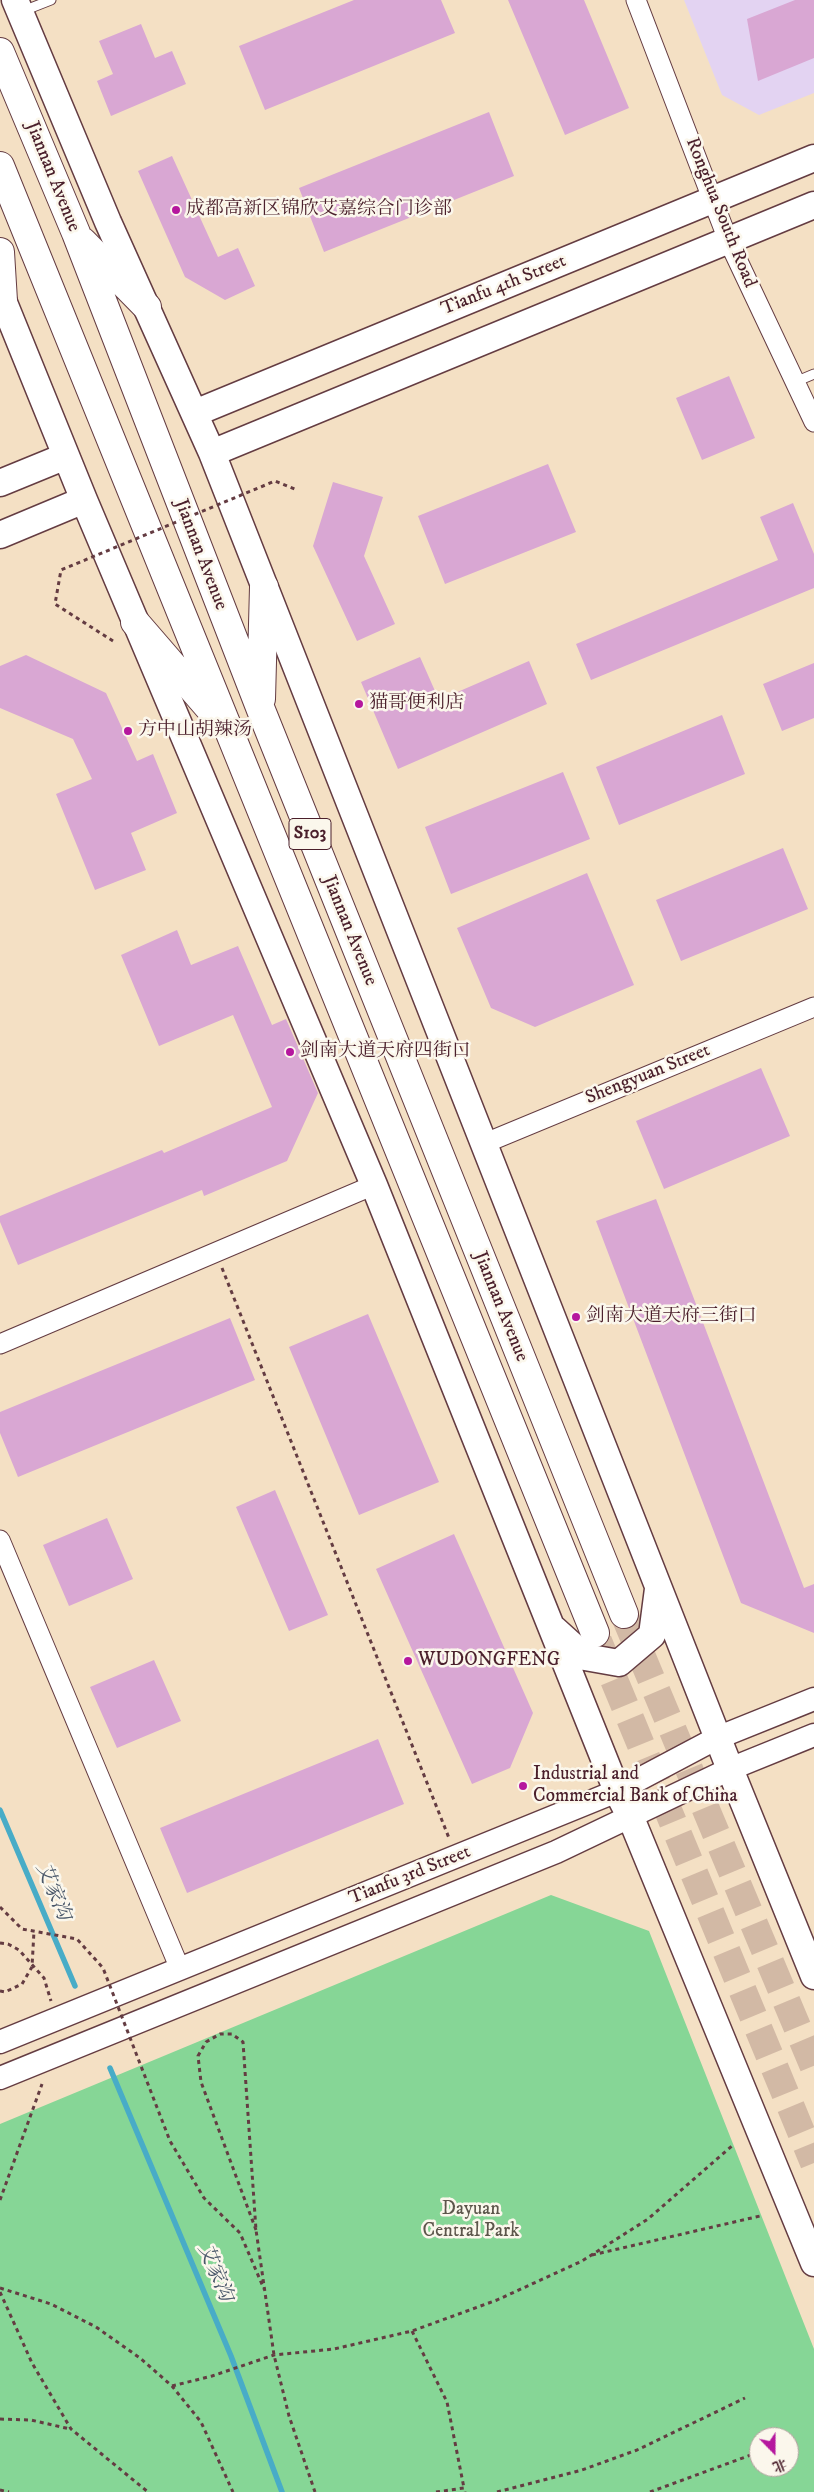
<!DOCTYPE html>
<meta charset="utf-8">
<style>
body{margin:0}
#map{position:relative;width:814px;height:2492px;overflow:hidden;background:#f4e0c4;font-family:"IM FELL DW Pica","Noto Serif SC",serif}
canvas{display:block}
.north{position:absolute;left:749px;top:2427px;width:50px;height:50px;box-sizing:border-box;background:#fbf7ec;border:1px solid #b4a19f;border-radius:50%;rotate:158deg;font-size:14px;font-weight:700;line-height:20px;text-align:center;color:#4a1f2b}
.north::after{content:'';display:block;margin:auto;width:18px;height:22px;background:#b5179e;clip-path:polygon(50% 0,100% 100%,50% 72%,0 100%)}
</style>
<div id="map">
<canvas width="814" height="2492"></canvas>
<div class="north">北</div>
</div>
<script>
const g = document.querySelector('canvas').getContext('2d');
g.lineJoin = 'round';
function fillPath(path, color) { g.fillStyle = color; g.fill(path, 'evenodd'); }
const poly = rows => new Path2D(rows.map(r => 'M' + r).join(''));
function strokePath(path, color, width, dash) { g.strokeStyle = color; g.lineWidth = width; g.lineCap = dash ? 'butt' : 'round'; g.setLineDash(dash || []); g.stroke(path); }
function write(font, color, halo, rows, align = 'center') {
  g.font = font + ' "IM FELL DW Pica","Noto Serif SC",serif'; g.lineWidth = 5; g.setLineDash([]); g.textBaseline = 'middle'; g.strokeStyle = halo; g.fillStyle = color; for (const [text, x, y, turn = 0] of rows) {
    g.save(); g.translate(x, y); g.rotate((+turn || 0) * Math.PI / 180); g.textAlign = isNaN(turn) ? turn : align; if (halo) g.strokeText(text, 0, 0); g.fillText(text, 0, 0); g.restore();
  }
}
const built = poly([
 [684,0,814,0,814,93,759,115,722,95]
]);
const green = poly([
 [551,1895,649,1931,814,2349,814,2492,0,2492,0,2124],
 [759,2437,789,2437,789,2467,759,2467]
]);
const stream = poly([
 [0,1810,75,1986],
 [110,2068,231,2356,282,2492]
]);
const building = poly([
 [354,0,441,0,455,33,265,110,239,46],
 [508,0,584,0,629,108,565,135],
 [795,0,814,0,814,58,758,81,747,19],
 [141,24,155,58,172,51,186,84,111,116,97,81,113,74,99,41],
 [489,112,514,176,324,252,299,188],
 [172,156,218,257,238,248,255,286,225,300,185,277,138,171],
 [729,376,755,438,702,460,676,398],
 [548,464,576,532,445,584,418,516],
 [333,482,383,497,364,556,395,624,357,641,313,546],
 [793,503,814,554,814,588,591,680,576,644,778,560,760,517],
 [26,655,106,693,137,761,153,754,177,813,131,833,146,870,95,890,56,794,92,779,73,739,0,708,0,666],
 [420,657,439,700,529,661,547,704,398,769,361,682],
 [814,663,814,718,782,731,763,684],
 [722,715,745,774,619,825,596,767],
 [563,772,590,839,451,894,425,827],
 [783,848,808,909,681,961,656,900],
 [587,873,634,985,535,1027,491,1008,457,928],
 [177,930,191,965,238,946,272,1025,286,1019,318,1093,287,1161,204,1196,202,1190,18,1265,0,1222,0,1216,162,1150,164,1153,272,1107,233,1015,159,1046,121,955],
 [761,1068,790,1136,664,1189,636,1121],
 [656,1199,804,1588,814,1584,814,1633,741,1603,596,1221],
 [368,1314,439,1482,359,1515,289,1347],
 [230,1318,255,1380,18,1477,0,1433,0,1412],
 [275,1490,328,1615,289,1631,236,1507],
 [107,1518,133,1579,69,1606,43,1545],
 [454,1534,533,1713,510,1768,472,1784,376,1569],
 [154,1660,181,1721,117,1748,90,1687],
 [378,1739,404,1804,187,1893,160,1828]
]);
const trunkTunnel = poly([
 [624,1614,814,2067],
 [598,1641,814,2163]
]);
const path = poly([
 [222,1268,449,1838],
 [0,1943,8,1944,19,1950,44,1978,51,2001],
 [0,2200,42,2084],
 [256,2230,201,2082,198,2056,206,2042,220,2034,232,2034,243,2042,256,2230,274,2355,289,2416,315,2492],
 [592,2255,760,2216],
 [0,2288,51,2304,96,2327,140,2358,172,2386,201,2422,233,2492],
 [0,2292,32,2363,71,2429,148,2492],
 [412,2331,447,2402,464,2488],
 [172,2386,212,2376,274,2355,334,2349,412,2331,497,2300,582,2261,648,2219,733,2145],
 [0,2419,31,2420,70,2429],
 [0,2490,9,2492],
 [436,2492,464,2488,465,2492],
 [497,2492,582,2470,637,2450,745,2398],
 [650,2492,759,2452]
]);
const service = poly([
 [23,11,51,0],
 [795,382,814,374]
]);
const minor = poly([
 [636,0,728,240,814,422],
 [483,1144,814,1007],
 [0,1344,374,1185],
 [0,1540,180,1969]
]);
const tertiary = poly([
 [0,2042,617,1791,717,1738,814,1699],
 [0,2078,556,1852,730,1769,814,1735]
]);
const secondary = poly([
 [15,0,108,222,212,453,730,1769,814,1976],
 [0,293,84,500,374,1185,617,1791,631,1818,814,2263],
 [195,413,814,158],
 [212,453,814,205],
 [0,483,66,456],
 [0,535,84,500],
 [554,1629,585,1657,619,1663,652,1635,658,1589]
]);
const trunk = poly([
 [0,52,76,233,261,710,624,1614],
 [0,166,595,1633],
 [83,242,147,307],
 [0,252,3,301],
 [135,622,211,710],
 [261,699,264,587]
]);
const pathBridge = poly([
 [113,641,55,604,61,570,275,481,297,490],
 [0,1907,22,1929,77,1939,103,1968,170,2141,204,2198,240,2233,264,2289],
 [0,1991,5,1992,22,1984,32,1967,34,1931]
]);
const markers = [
 [176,210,5,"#b5179e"],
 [359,704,5,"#b5179e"],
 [128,731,5,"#b5179e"],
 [290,1052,5,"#b5179e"],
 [576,1317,5,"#b5179e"],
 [408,1661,5,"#b5179e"],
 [523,1786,5,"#b5179e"]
];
const shields = [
 [310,834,42]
];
const shieldNames = [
 ["S103",310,834]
];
const streetNames = [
 ["Jiannan Avenue",52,177,68],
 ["Ronghua South Road",720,213,68],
 ["Tianfu 4th Street",504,286,-22],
 ["Jiannan Avenue",200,555,69],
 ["Jiannan Avenue",349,931,68],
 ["Shengyuan Street",648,1075,-22],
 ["Jiannan Avenue",500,1307,68],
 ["Tianfu 3rd Street",410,1876,-22]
];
const poiNames = [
 ["成都高新区锦欣艾嘉综合门诊部",186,210],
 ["猫哥便利店",369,704],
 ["方中山胡辣汤",138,731],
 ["剑南大道天府四街口",300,1052],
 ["剑南大道天府三街口",586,1317],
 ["WUDONGFENG",418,1661],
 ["Industrial and",533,1775],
 ["Commercial Bank of China",533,1797]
];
const parkNames = [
 ["Dayuan",471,2210],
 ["Central Park",471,2232]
];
const waterNames = [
 ["艾家沟",52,1892,67],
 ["艾家沟",214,2273,67]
];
fillPath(built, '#e3d3f2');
fillPath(green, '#86d696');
strokePath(stream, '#48acc7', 5.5);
fillPath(building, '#d9a7d3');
strokePath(trunkTunnel, '#d2b9a5', 28, [28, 14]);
strokePath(service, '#643c42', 11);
strokePath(minor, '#643c42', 21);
strokePath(tertiary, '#643c42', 25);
strokePath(secondary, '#643c42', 29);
strokePath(trunk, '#643c42', 30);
strokePath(path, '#643c42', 3, [4, 4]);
strokePath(service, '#fff', 9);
strokePath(minor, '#fff', 19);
strokePath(tertiary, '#fff', 22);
strokePath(secondary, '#fff', 26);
strokePath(trunk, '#fff', 28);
strokePath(pathBridge, '#643c42', 3, [4, 4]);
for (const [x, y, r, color] of markers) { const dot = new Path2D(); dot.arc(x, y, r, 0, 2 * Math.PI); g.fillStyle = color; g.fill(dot); strokePath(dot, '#fbf7ec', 2); }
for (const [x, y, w] of shields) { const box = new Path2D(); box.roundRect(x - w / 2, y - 15.5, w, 31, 4); g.fillStyle = '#fbf7ec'; g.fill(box); strokePath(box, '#4a1f2b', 1); }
write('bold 18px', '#4a1f2b', null, shieldNames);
write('19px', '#4a1f2b', '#fbf7ec', streetNames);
write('19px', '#4a1f2b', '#fbf7ec', poiNames, 'left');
write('19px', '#5c564b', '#fbf7ec', parkNames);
write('italic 20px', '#495769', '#fbf7ec', waterNames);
</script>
